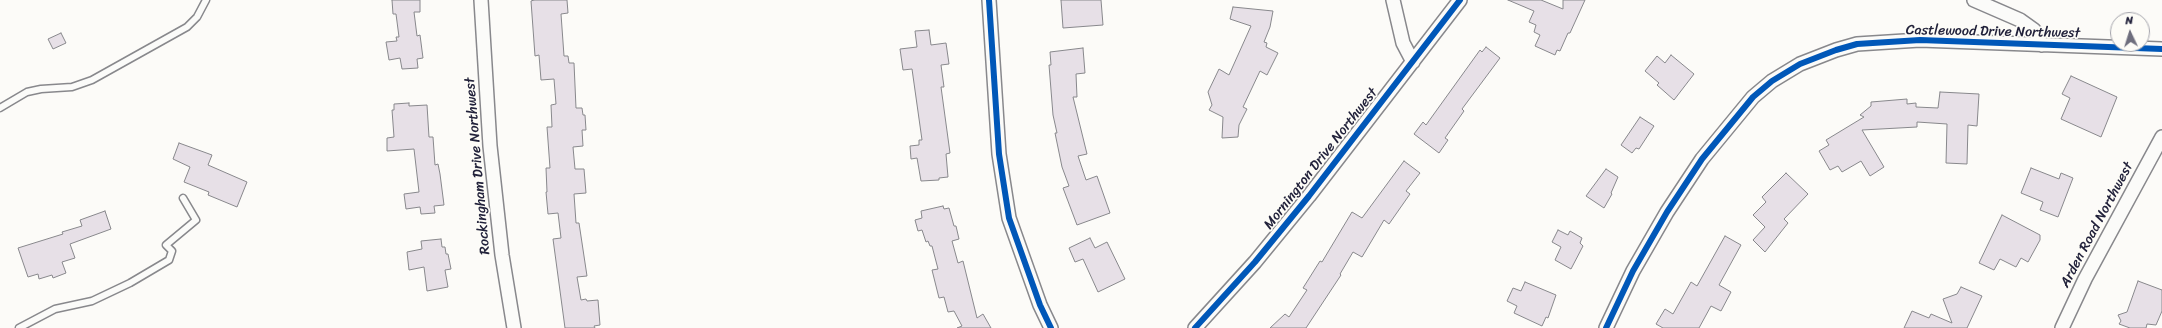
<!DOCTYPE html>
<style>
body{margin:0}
#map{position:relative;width:2162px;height:328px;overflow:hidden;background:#fcfbf8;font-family:Sriracha,sans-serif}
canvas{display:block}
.north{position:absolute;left:2110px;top:12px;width:40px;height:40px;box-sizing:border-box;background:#fdfcf7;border:1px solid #a5a5ac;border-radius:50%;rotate:356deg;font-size:11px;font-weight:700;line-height:16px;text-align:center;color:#22223b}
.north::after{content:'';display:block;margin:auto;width:14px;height:18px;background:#6e6e7d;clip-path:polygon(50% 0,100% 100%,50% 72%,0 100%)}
</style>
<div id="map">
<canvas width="2162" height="328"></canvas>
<div class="north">N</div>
</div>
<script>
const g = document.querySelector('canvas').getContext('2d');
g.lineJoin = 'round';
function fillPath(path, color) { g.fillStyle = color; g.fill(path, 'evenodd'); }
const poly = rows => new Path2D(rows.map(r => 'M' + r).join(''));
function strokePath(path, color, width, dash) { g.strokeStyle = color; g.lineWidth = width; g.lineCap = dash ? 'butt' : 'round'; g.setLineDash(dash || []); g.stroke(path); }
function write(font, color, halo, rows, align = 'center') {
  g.font = font + ' Sriracha,sans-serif'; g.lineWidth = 3.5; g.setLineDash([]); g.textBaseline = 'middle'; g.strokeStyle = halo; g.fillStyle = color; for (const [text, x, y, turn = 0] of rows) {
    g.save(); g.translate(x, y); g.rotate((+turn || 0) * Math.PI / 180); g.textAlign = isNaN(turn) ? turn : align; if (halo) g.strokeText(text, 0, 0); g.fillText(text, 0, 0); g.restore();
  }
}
const building = poly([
 [392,0,420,0,420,12,414,12,417,36,420,35,423,58,417,59,418,68,402,69,400,58,389,60,386,42,397,41,396,37,399,37,396,14,393,14,392,0],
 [534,0,567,0,568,13,561,14,564,56,568,56,569,63,574,63,576,108,582,108,583,115,585,115,586,130,582,130,583,146,573,147,575,169,584,169,586,193,574,194,576,223,579,223,587,276,577,277,581,300,586,299,587,301,598,300,600,325,594,326,595,328,565,328,553,239,561,238,558,213,548,214,546,192,547,192,546,168,550,168,547,127,552,127,551,105,556,104,554,79,541,80,539,55,535,56,531,1,534,0],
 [1061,0,1101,0,1103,25,1063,28,1061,0],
 [1508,0,1541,0,1563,9,1563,0,1585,0,1570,33,1568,33,1560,51,1557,50,1555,55,1535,46,1540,35,1534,32,1536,25,1529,22,1534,11,1508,0],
 [1233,7,1273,11,1270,27,1264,42,1267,43,1266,47,1278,53,1267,75,1260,71,1243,107,1247,109,1239,125,1238,137,1222,138,1223,117,1209,110,1212,105,1208,92,1219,69,1229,75,1251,26,1230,19,1233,7],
 [929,30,931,45,946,43,949,64,941,65,944,87,941,87,950,153,946,154,948,177,939,178,939,180,921,181,917,158,911,159,910,146,919,145,919,140,922,140,912,69,903,70,900,49,917,47,915,31,929,30],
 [61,33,66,43,53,49,48,39,61,33],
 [1486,47,1500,58,1462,109,1464,111,1445,138,1448,140,1439,153,1414,134,1423,122,1426,125,1480,50,1482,52,1486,47],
 [1083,48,1085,73,1076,74,1077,97,1073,97,1087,154,1078,156,1086,180,1097,176,1110,213,1077,225,1063,188,1069,186,1062,167,1055,133,1057,133,1053,115,1049,65,1051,65,1050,52,1083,48],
 [1671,55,1694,74,1674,100,1657,85,1659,83,1645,71,1657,56,1665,63,1671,55],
 [2071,76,2117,97,2101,137,2061,119,2070,98,2062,94,2071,76],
 [1940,92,1979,94,1977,126,1968,125,1967,164,1946,163,1947,124,1917,122,1917,127,1862,130,1884,167,1870,176,1861,161,1842,172,1838,166,1830,170,1819,151,1829,145,1826,140,1864,117,1860,115,1871,106,1871,102,1907,99,1907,104,1916,103,1916,107,1938,108,1940,92],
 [409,103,409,106,427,105,429,137,433,137,435,165,438,164,440,174,444,205,434,206,435,213,421,214,420,207,406,209,404,194,419,192,414,149,387,151,387,138,394,137,392,110,394,110,394,104,409,103],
 [1640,117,1654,126,1639,149,1636,148,1632,153,1621,145,1640,117],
 [179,143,212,155,208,165,247,182,237,207,208,195,209,192,184,182,190,167,173,159,179,143],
 [1404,161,1420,173,1406,191,1410,194,1389,224,1384,220,1362,257,1353,252,1340,274,1341,275,1306,328,1270,328,1285,314,1289,317,1307,290,1303,288,1320,261,1322,262,1352,212,1362,218,1404,161],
 [2031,168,2059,179,2061,173,2073,178,2058,217,2040,210,2043,202,2021,193,2031,168],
 [1606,169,1618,177,1611,193,1612,194,1604,208,1586,196,1606,169],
 [1786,173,1808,194,1784,219,1788,223,1765,252,1753,240,1765,227,1753,215,1766,202,1762,197,1786,173],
 [943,206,944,209,949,208,954,226,956,226,959,239,952,241,958,263,963,261,977,318,983,314,991,328,957,328,962,326,954,311,948,312,944,297,939,298,932,270,938,269,932,246,930,246,928,241,926,242,922,230,918,231,915,220,922,218,921,211,943,206],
 [105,211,111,229,70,244,75,258,62,262,66,273,53,278,52,275,39,279,38,274,28,277,18,248,63,234,62,232,82,226,80,220,105,211],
 [2002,215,2040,235,2040,240,2028,262,2021,258,2016,267,2000,259,1994,270,1979,263,2002,215],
 [1558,230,1568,235,1570,231,1582,238,1580,243,1583,246,1571,269,1555,260,1561,247,1552,242,1558,230],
 [1725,236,1741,245,1719,285,1731,292,1721,311,1711,306,1699,328,1663,328,1656,324,1665,309,1673,314,1691,282,1697,286,1725,236],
 [1090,238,1095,248,1107,242,1125,279,1098,292,1083,259,1075,262,1069,248,1090,238],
 [441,239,442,247,445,247,446,254,448,254,451,269,445,270,448,287,427,291,424,267,409,270,407,252,422,249,421,241,441,239],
 [2138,281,2162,290,2162,311,2156,325,2147,324,2146,328,2130,328,2119,324,2121,321,2118,315,2127,312,2138,281],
 [1525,282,1556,295,1548,318,1546,317,1542,326,1514,313,1517,306,1507,301,1513,288,1521,291,1525,282],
 [1961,287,1982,296,1967,328,1904,328,1912,311,1929,318,1931,314,1952,323,1943,299,1957,294,1961,287]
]);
const lane = poly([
 [0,108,27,92,41,89,72,87,92,80,187,27,197,17,206,0],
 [19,328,55,309,92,301,130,283,169,260,172,251,166,245,196,220,183,198]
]);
const street = poly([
 [481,0,490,146,502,255,514,328],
 [989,0,999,154,1009,218,1040,305,1051,328],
 [1393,0,1403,43,1413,62],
 [1974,0,2020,20,2034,30,2042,45],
 [1195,328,1255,262,1309,196,1460,0],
 [1606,328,1633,271,1667,212,1702,159,1753,97,1772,81,1800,64,1836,50,1857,44,1920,40,2162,49],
 [2062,328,2085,279,2162,137]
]);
const cycleway = poly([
 [989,0,999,154,1009,218,1040,305,1051,328],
 [1195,328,1255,262,1309,196,1460,0],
 [1606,328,1633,271,1667,212,1702,159,1753,97,1772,81,1800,64,1836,50,1857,44,1920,40,2162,49]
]);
const streetNames = [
 ["Castlewood Drive Northwest",1993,32,1],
 ["Mornington Drive Northwest",1321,159,-52],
 ["Rockingham Drive Northwest",478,166,-95],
 ["Arden Road Northwest",2097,225,-62]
];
fillPath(building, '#e7e0e7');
strokePath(building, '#88888c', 1);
strokePath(lane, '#88888c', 9);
strokePath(street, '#88888c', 16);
strokePath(lane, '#fbfbf9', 6);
strokePath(street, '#fbfbf9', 13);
strokePath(cycleway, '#0057b8', 6);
write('14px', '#22223b', '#fdfcf7', streetNames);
</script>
